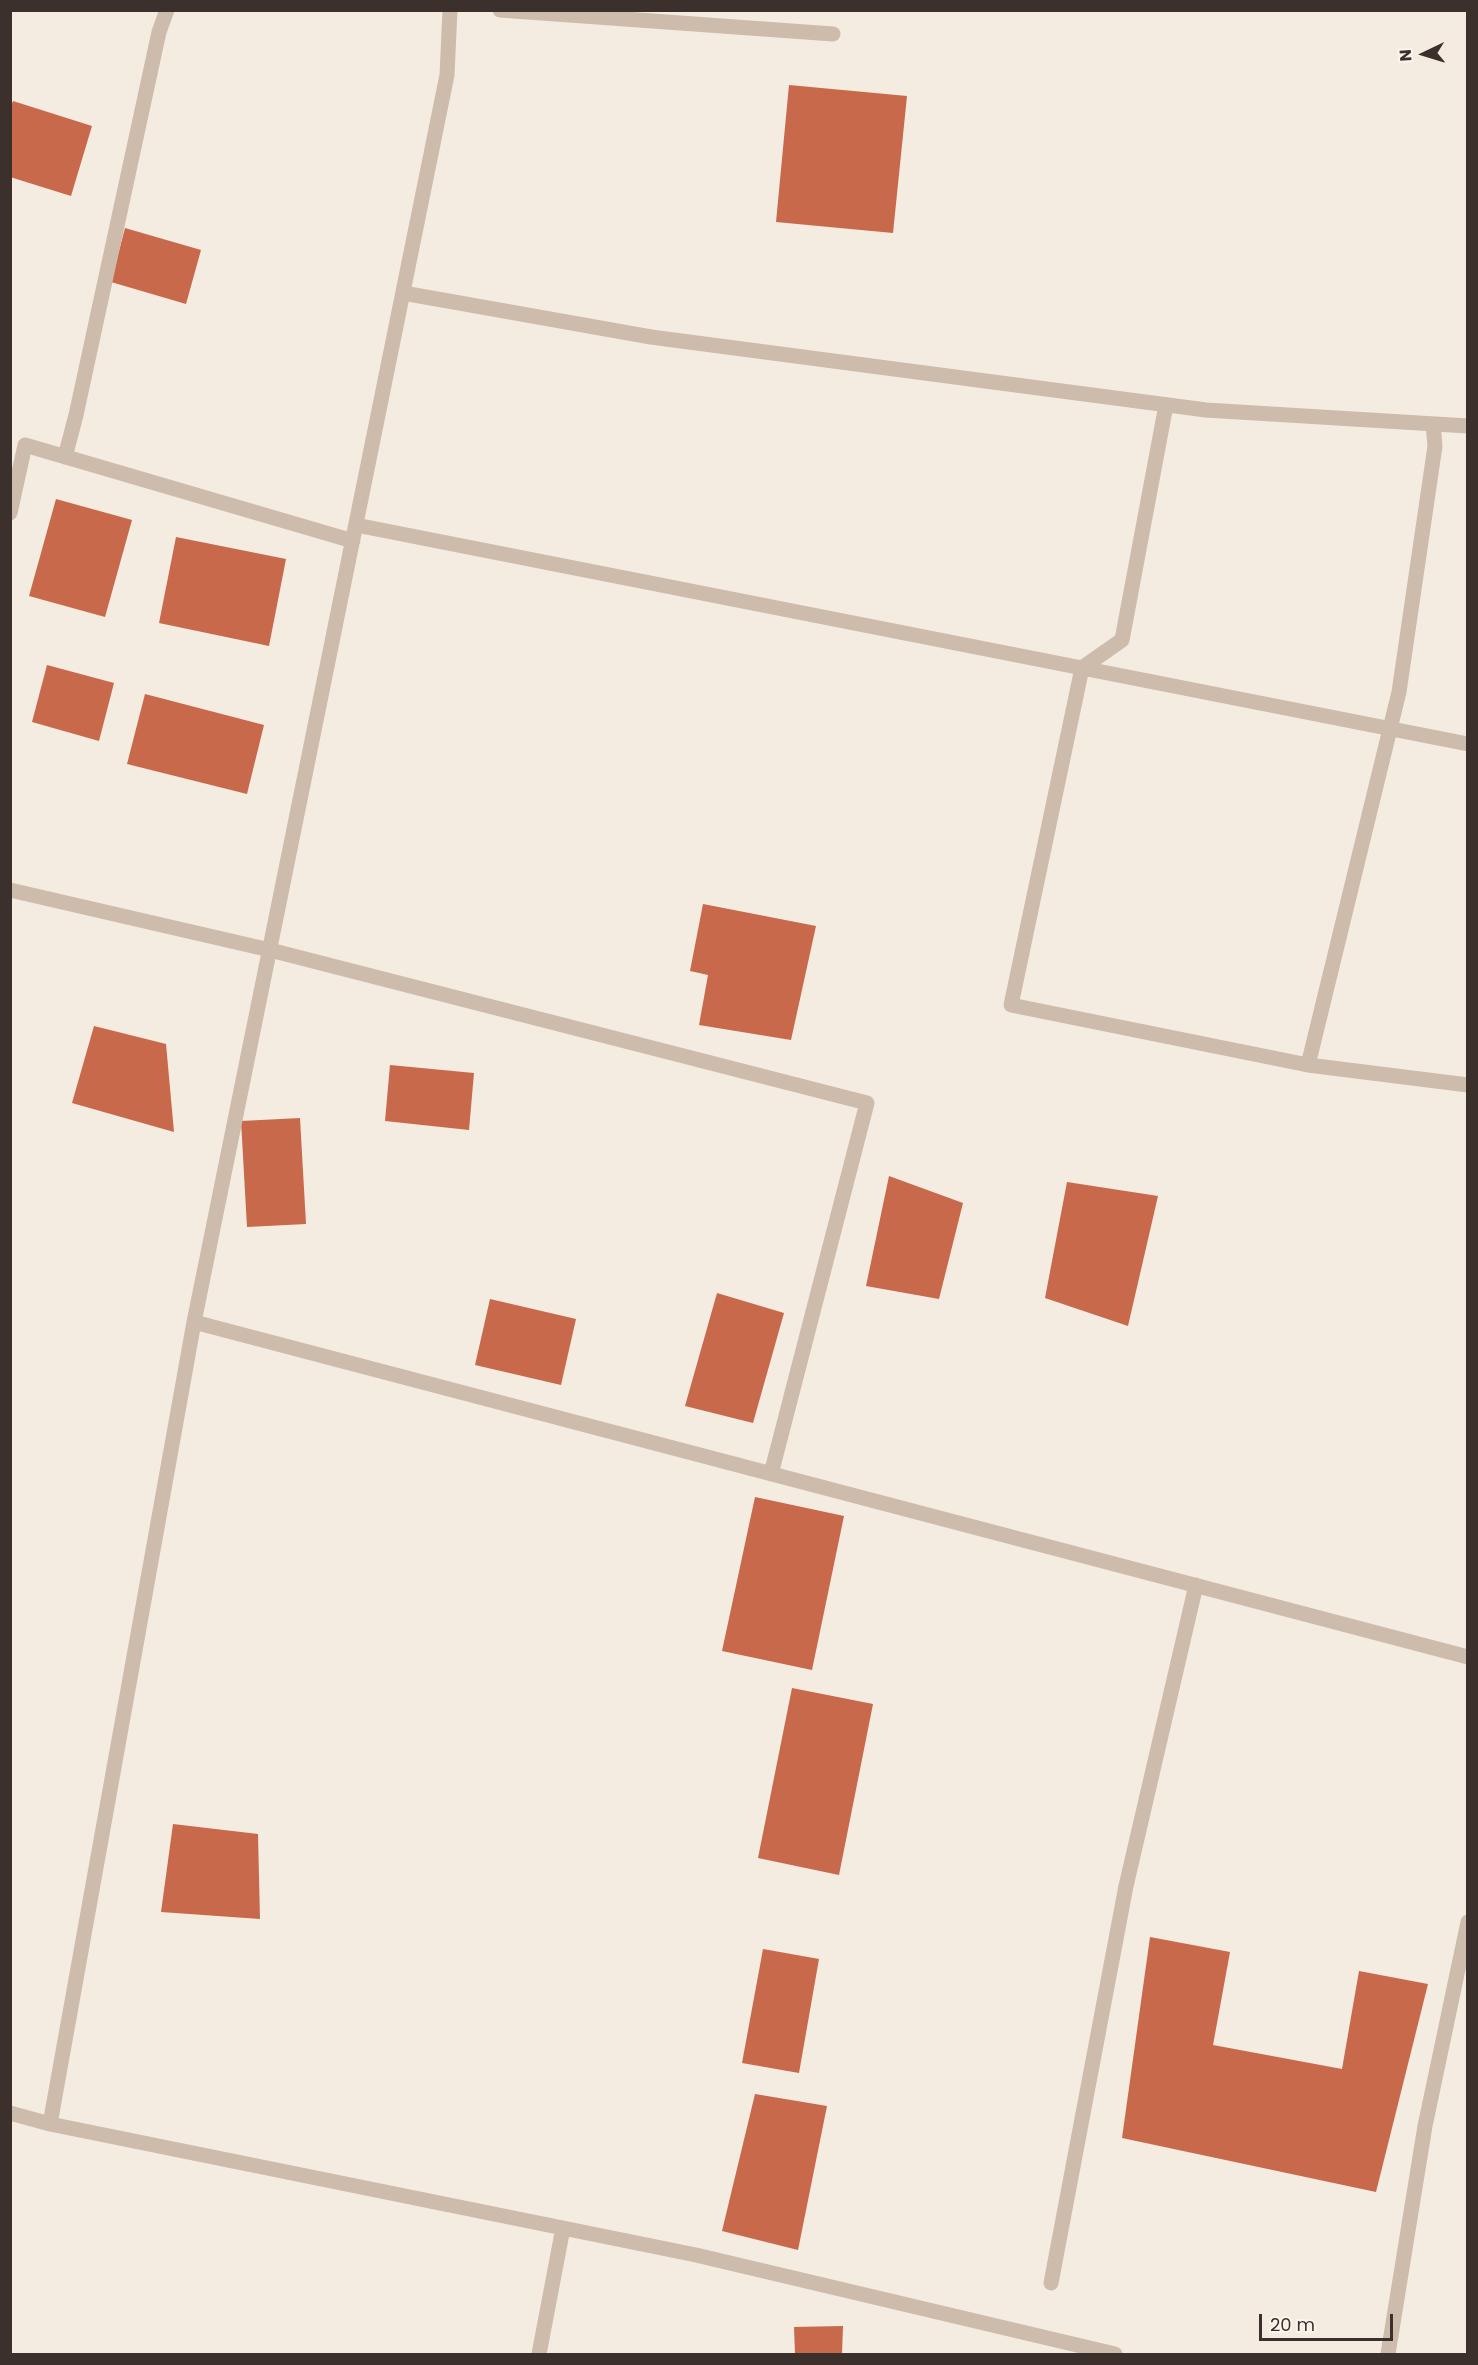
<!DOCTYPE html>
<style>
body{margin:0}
#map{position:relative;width:1478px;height:2365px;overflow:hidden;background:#f4ebe1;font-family:Poppins,sans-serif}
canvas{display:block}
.frame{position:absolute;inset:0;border:12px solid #3b302b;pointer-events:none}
.north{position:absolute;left:1394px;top:24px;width:60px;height:60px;-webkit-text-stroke:4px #fbf5ee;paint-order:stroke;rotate:266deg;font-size:16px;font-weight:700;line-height:24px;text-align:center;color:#3b302b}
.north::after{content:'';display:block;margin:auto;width:21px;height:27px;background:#3b302b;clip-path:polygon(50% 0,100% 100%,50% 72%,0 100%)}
.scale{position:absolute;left:1259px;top:2314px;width:134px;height:27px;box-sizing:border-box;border:3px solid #3b302b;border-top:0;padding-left:8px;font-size:18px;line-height:21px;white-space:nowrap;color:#3b302b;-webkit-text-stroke:4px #fbf5ee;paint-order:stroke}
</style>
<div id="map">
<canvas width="1478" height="2365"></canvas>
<div class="frame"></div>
<div class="north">N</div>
<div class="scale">20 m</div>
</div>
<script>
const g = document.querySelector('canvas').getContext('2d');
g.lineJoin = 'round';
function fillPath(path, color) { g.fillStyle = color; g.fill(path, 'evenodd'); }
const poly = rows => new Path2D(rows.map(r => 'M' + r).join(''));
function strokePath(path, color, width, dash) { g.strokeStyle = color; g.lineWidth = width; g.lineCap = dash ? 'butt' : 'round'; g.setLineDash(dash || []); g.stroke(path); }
const building = poly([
 [789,85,907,96,893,233,776,222],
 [13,101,92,126,71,196,10,177,10,109],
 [125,228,201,250,186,304,111,282],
 [56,499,132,520,105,617,29,596],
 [176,537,286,559,269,646,159,623],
 [47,665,114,683,99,741,32,722],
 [145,694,264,725,247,794,127,764],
 [703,904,816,926,791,1040,699,1025,708,975,690,971],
 [94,1026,166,1044,174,1132,72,1103],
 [390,1065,474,1073,469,1130,385,1121],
 [300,1118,306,1224,247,1227,241,1121],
 [889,1176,963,1203,939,1299,866,1286],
 [1067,1182,1158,1196,1128,1326,1045,1298],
 [717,1293,784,1313,753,1423,685,1406],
 [490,1299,576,1319,561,1385,475,1365],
 [755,1497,844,1516,812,1670,722,1651],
 [792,1688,873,1704,839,1875,758,1858],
 [173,1824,258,1834,260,1919,161,1912],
 [1150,1937,1230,1952,1213,2045,1342,2069,1359,1971,1428,1984,1376,2192,1122,2138],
 [763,1949,819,1959,799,2073,742,2063],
 [755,2094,827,2106,798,2250,722,2231],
 [843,2326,842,2354,795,2354,794,2327]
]);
const minor = poly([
 [500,10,833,34],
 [403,293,651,337,1206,410,1468,426],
 [1166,405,1122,640,1082,668,1011,1005,1308,1065,1468,1085],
 [65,457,76,415,159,32,167,10],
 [10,513,25,445,353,541],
 [356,525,1468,744],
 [10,890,270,950,867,1103,771,1474],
 [1308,1065,1399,692,1435,446,1433,424],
 [194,1322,1468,1657],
 [10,2113,50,2124,696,2255,1115,2354],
 [50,2124,194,1322,447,75,450,10],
 [1051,2283,1126,1886,1196,1585],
 [539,2354,563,2228],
 [1388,2354,1425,2126,1468,1922]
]);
fillPath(building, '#c8694b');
strokePath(minor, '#cdbbac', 15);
</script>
